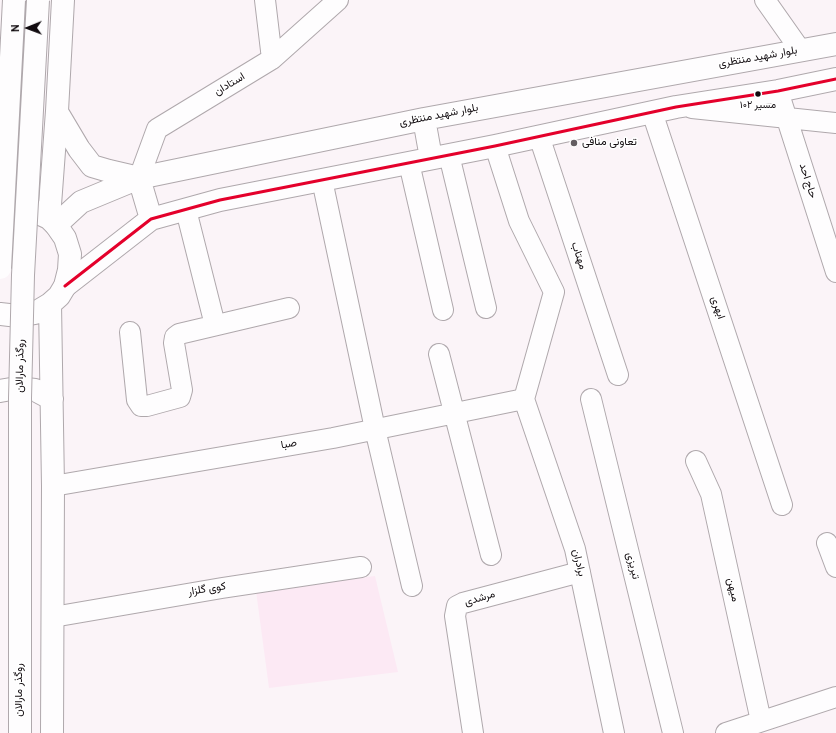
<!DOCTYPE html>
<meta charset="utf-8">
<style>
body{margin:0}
#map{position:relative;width:836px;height:733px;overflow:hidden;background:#fbf4f8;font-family:Overpass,sans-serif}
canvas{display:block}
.north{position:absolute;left:8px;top:8px;width:40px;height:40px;-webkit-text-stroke:3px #fff;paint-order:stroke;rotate:269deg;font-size:11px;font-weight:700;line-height:16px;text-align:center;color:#110b0f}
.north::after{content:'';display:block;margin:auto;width:14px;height:18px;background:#110b0f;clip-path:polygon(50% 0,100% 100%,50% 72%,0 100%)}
</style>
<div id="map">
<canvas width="836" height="733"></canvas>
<div class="north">N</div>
</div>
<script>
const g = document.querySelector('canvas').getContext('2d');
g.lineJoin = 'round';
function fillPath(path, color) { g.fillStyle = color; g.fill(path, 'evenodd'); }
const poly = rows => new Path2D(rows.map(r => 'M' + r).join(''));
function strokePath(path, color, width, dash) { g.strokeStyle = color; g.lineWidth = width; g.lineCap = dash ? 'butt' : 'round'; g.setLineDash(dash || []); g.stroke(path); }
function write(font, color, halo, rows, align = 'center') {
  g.font = font + ' Overpass,Vazirmatn,sans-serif'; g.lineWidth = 3; g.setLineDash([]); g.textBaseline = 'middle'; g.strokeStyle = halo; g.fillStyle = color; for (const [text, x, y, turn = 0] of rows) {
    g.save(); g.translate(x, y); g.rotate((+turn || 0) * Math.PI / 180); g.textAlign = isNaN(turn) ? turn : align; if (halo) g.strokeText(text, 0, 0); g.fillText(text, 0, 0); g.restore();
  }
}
const built = poly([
 [375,576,398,672,269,688,256,591]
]);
const minor = poly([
 [265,0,272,59],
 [765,0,801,51],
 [778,91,836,272],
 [692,108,836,123],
 [652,112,782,505],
 [539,136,618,375],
 [495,146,519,221,554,292,524,399],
 [449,155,486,308],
 [409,163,443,310],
 [139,178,157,129,272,59,338,0],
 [322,180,375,429,412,586],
 [186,210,215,325],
 [130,332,137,400,141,406,147,406,180,397,182,390,174,343,175,337,179,334,289,308],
 [439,354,491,555],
 [524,399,575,549,614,733],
 [591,399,673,733],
 [696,461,711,494,761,721],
 [53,486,333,438,524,399],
 [827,543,836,567],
 [53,617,222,588,361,567],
 [473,733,455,616,457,606,463,603,580,572],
 [726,733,836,697]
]);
const major = poly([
 [424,119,431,158],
 [139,178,151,219],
 [56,225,81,202,139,178,424,119,836,44],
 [65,286,151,219,220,200,495,146,676,107,778,91,836,79]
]);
const highway = poly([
 [57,112,79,149,92,166,109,171,139,178],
 [49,218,57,111,63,0],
 [50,304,53,486,52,733],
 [0,314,18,316,35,313,50,304,59,296,65,286,69,270,70,254,65,238,56,225,49,218,36,212],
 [0,391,17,388,35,390,52,399]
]);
const highwayBridge = poly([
 [0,268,14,0],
 [20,733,20,398,23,275,38,0]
]);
const bus1 = poly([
 [65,286,151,219,220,200,495,146,676,107,778,91,836,79]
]);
const markers = [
 [758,94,3.5,"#110b0f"],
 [574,143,4,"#635d61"]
];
const busNames = [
 ["مسیر ۱۰۲",758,106]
];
const streetNames = [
 ["بلوار شهید منتظری",758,58,-10],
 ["استادان",230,85,-31],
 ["بلوار شهید منتظری",439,116,-11],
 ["حاج احد",807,181,72],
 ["مهتاب",578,256,72],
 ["ابهری",717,308,72],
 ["روگذر مارالان",21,366,-89],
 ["صبا",289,445,-10],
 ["برادران",578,563,77],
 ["تبریزی",632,566,76],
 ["کوی گلزار",207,590,-9],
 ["میهن",732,590,78],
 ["مرشدی",480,599,-16],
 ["روگذر مارالان",20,690,-90]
];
const poiNames = [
 ["تعاونی منافی",582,143]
];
fillPath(built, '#fce9f4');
strokePath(minor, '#afa8ac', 22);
strokePath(major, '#afa8ac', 24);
strokePath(highway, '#afa8ac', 24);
strokePath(minor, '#fefdfe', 20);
strokePath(major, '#fefdfe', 22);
strokePath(highway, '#fefdfe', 22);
strokePath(highwayBridge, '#afa8ac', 24, []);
strokePath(highwayBridge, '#fefdfe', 22);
strokePath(bus1, '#e4002b', 3);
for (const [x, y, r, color] of markers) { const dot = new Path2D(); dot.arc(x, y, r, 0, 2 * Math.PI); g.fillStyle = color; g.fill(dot); strokePath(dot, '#fff', 1.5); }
write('10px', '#110b0f', '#fff', busNames);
write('11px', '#110b0f', '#fff', streetNames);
write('11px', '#110b0f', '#fff', poiNames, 'left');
</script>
